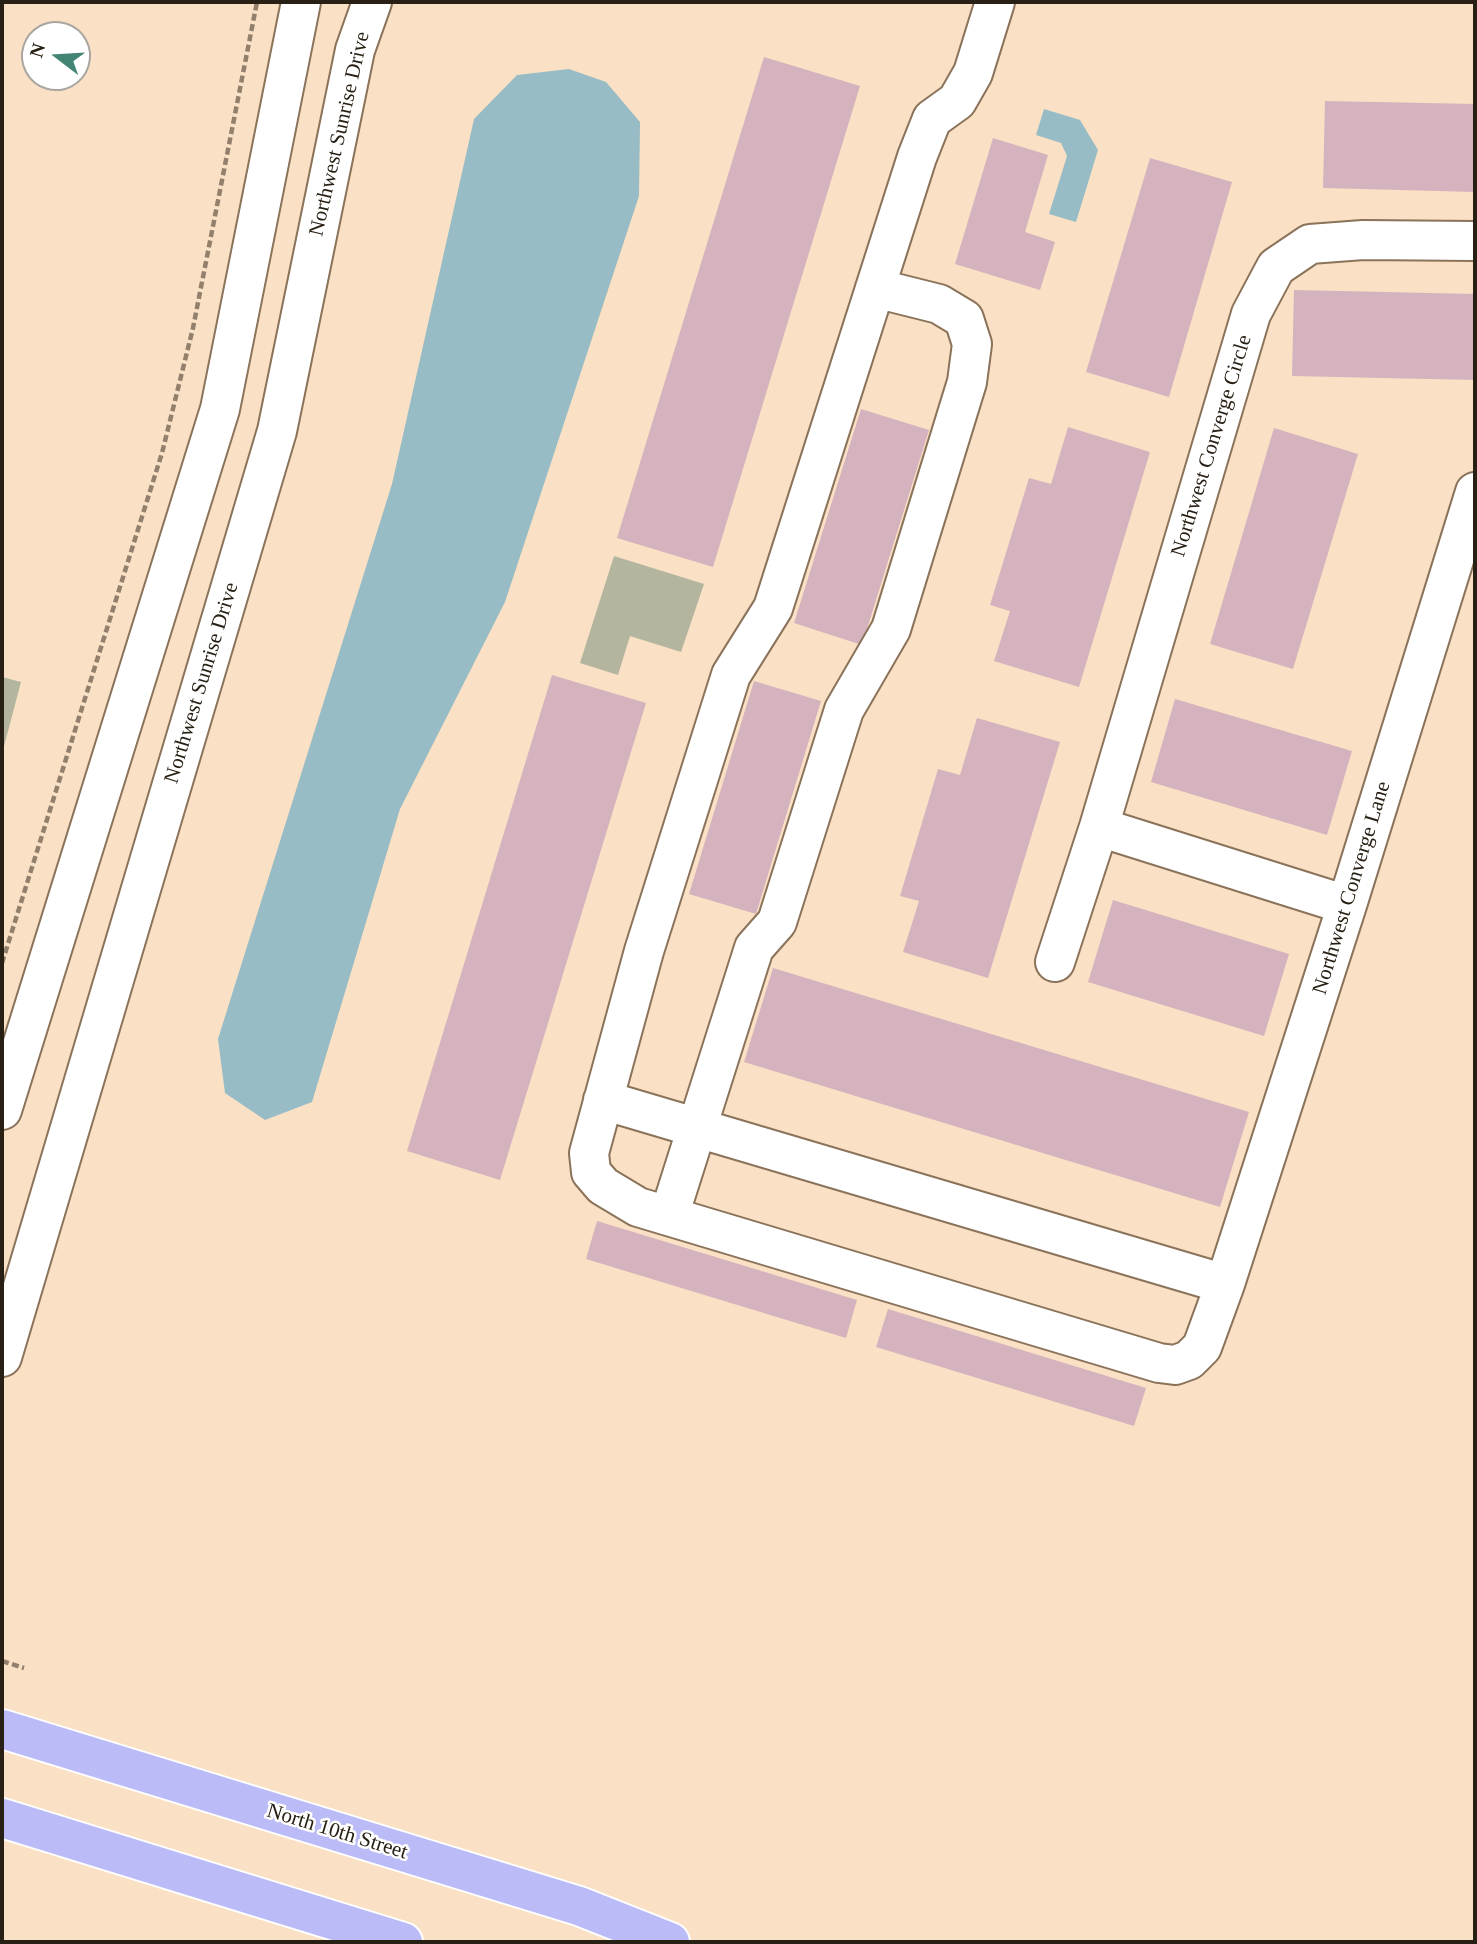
<!DOCTYPE html>
<style>
body{margin:0}
#map{position:relative;width:1477px;height:1944px;overflow:hidden;background:#fae0c4;font-family:"Times New Roman",serif}
canvas{display:block}
.frame{position:absolute;inset:0;border:4px solid #292015;pointer-events:none}
.north{position:absolute;left:21px;top:21px;width:70px;height:70px;box-sizing:border-box;background:#fff;border:2px solid #a9a6a1;border-radius:50%;rotate:287deg;font-size:19px;font-weight:700;line-height:28px;text-align:center;color:#292015}
.north::after{content:'';display:block;margin:auto;width:24px;height:32px;background:#438474;clip-path:polygon(50% 0,100% 100%,50% 72%,0 100%)}
</style>
<div id="map">
<canvas width="1477" height="1944"></canvas>
<div class="frame"></div>
<div class="north">N</div>
</div>
<script>
const g = document.querySelector('canvas').getContext('2d');
g.lineJoin = 'round';
function fillPath(path, color) { g.fillStyle = color; g.fill(path, 'evenodd'); }
const poly = rows => new Path2D(rows.map(r => 'M' + r).join(''));
function strokePath(path, color, width, dash) { g.strokeStyle = color; g.lineWidth = width; g.lineCap = dash ? 'butt' : 'round'; g.setLineDash(dash || []); g.stroke(path); }
function write(font, color, halo, rows, align = 'center') {
  g.font = font + ' "Times New Roman",serif'; g.lineWidth = 5; g.setLineDash([]); g.textBaseline = 'middle'; g.strokeStyle = halo; g.fillStyle = color; for (const [text, x, y, turn = 0] of rows) {
    g.save(); g.translate(x, y); g.rotate((+turn || 0) * Math.PI / 180); g.textAlign = isNaN(turn) ? turn : align; if (halo) g.strokeText(text, 0, 0); g.fillText(text, 0, 0); g.restore();
  }
}
const green = poly([
 [614,556,704,584,681,652,630,636,618,675,580,663],
 [2,677,21,682,2,754]
]);
const water = poly([
 [569,69,606,82,640,122,639,196,505,602,400,809,312,1102,265,1120,225,1093,218,1039,392,484,474,119,517,75],
 [1044,109,1080,120,1098,150,1076,222,1049,214,1067,156,1061,143,1036,135]
]);
const building = poly([
 [764,57,860,86,713,567,617,538],
 [1325,101,1475,104,1475,192,1323,188],
 [993,138,1048,155,1025,232,1055,242,1040,290,955,264],
 [1150,158,1232,182,1169,397,1086,372],
 [1294,290,1475,294,1475,380,1292,376],
 [861,409,929,430,862,645,794,623],
 [1068,427,1150,452,1079,687,994,661,1010,611,990,605,1029,478,1051,484],
 [1274,428,1358,454,1293,669,1210,644],
 [552,675,646,703,500,1180,407,1151],
 [754,681,821,701,756,914,689,894],
 [1175,699,1352,751,1327,835,1151,782],
 [977,718,1060,742,988,978,903,952,919,901,900,896,938,769,960,775],
 [1113,900,1289,954,1264,1036,1088,982],
 [773,968,1249,1112,1220,1207,744,1062],
 [597,1221,857,1300,846,1338,586,1259],
 [888,1309,1146,1388,1134,1426,876,1347]
]);
const path = poly([
 [2,963,162,453,193,328,257,2],
 [2,1661,24,1668]
]);
const minor = poly([
 [995,2,973,73,957,101,932,119,917,157,773,608,731,675,644,951,589,1153,591,1172,603,1186,638,1207,1159,1363,1175,1365,1189,1360,1202,1347,1225,1284,1347,905,1475,492],
 [1099,827,1347,905],
 [1055,962,1099,827,1251,314,1276,267,1310,244,1363,240,1475,241],
 [603,1100,1225,1284],
 [2,1110,220,409,301,2],
 [669,1216,754,948,777,922,844,710,891,629,967,382,972,344,964,319,939,304,875,288],
 [2,1357,277,431,355,50,372,2]
]);
const major = poly([
 [2,1729,579,1906,670,1942],
 [2,1818,403,1942]
]);
const streetNames = [
 ["Northwest Sunrise Drive",340,134,-77],
 ["Northwest Converge Circle",1212,446,-73],
 ["Northwest Sunrise Drive",202,683,-73],
 ["Northwest Converge Lane",1352,888,-73],
 ["North 10th Street",337,1832,17]
];
fillPath(green, '#b3b59e');
fillPath(water, '#97bcc5');
fillPath(building, '#d5b3be');
strokePath(minor, '#8a735a', 42);
strokePath(major, '#fff', 42);
strokePath(path, '#92806d', 4.5, [7, 3.5]);
strokePath(minor, '#fff', 38);
strokePath(major, '#bbbcf7', 38);
write('21px', '#292015', '#fff', streetNames);
</script>
